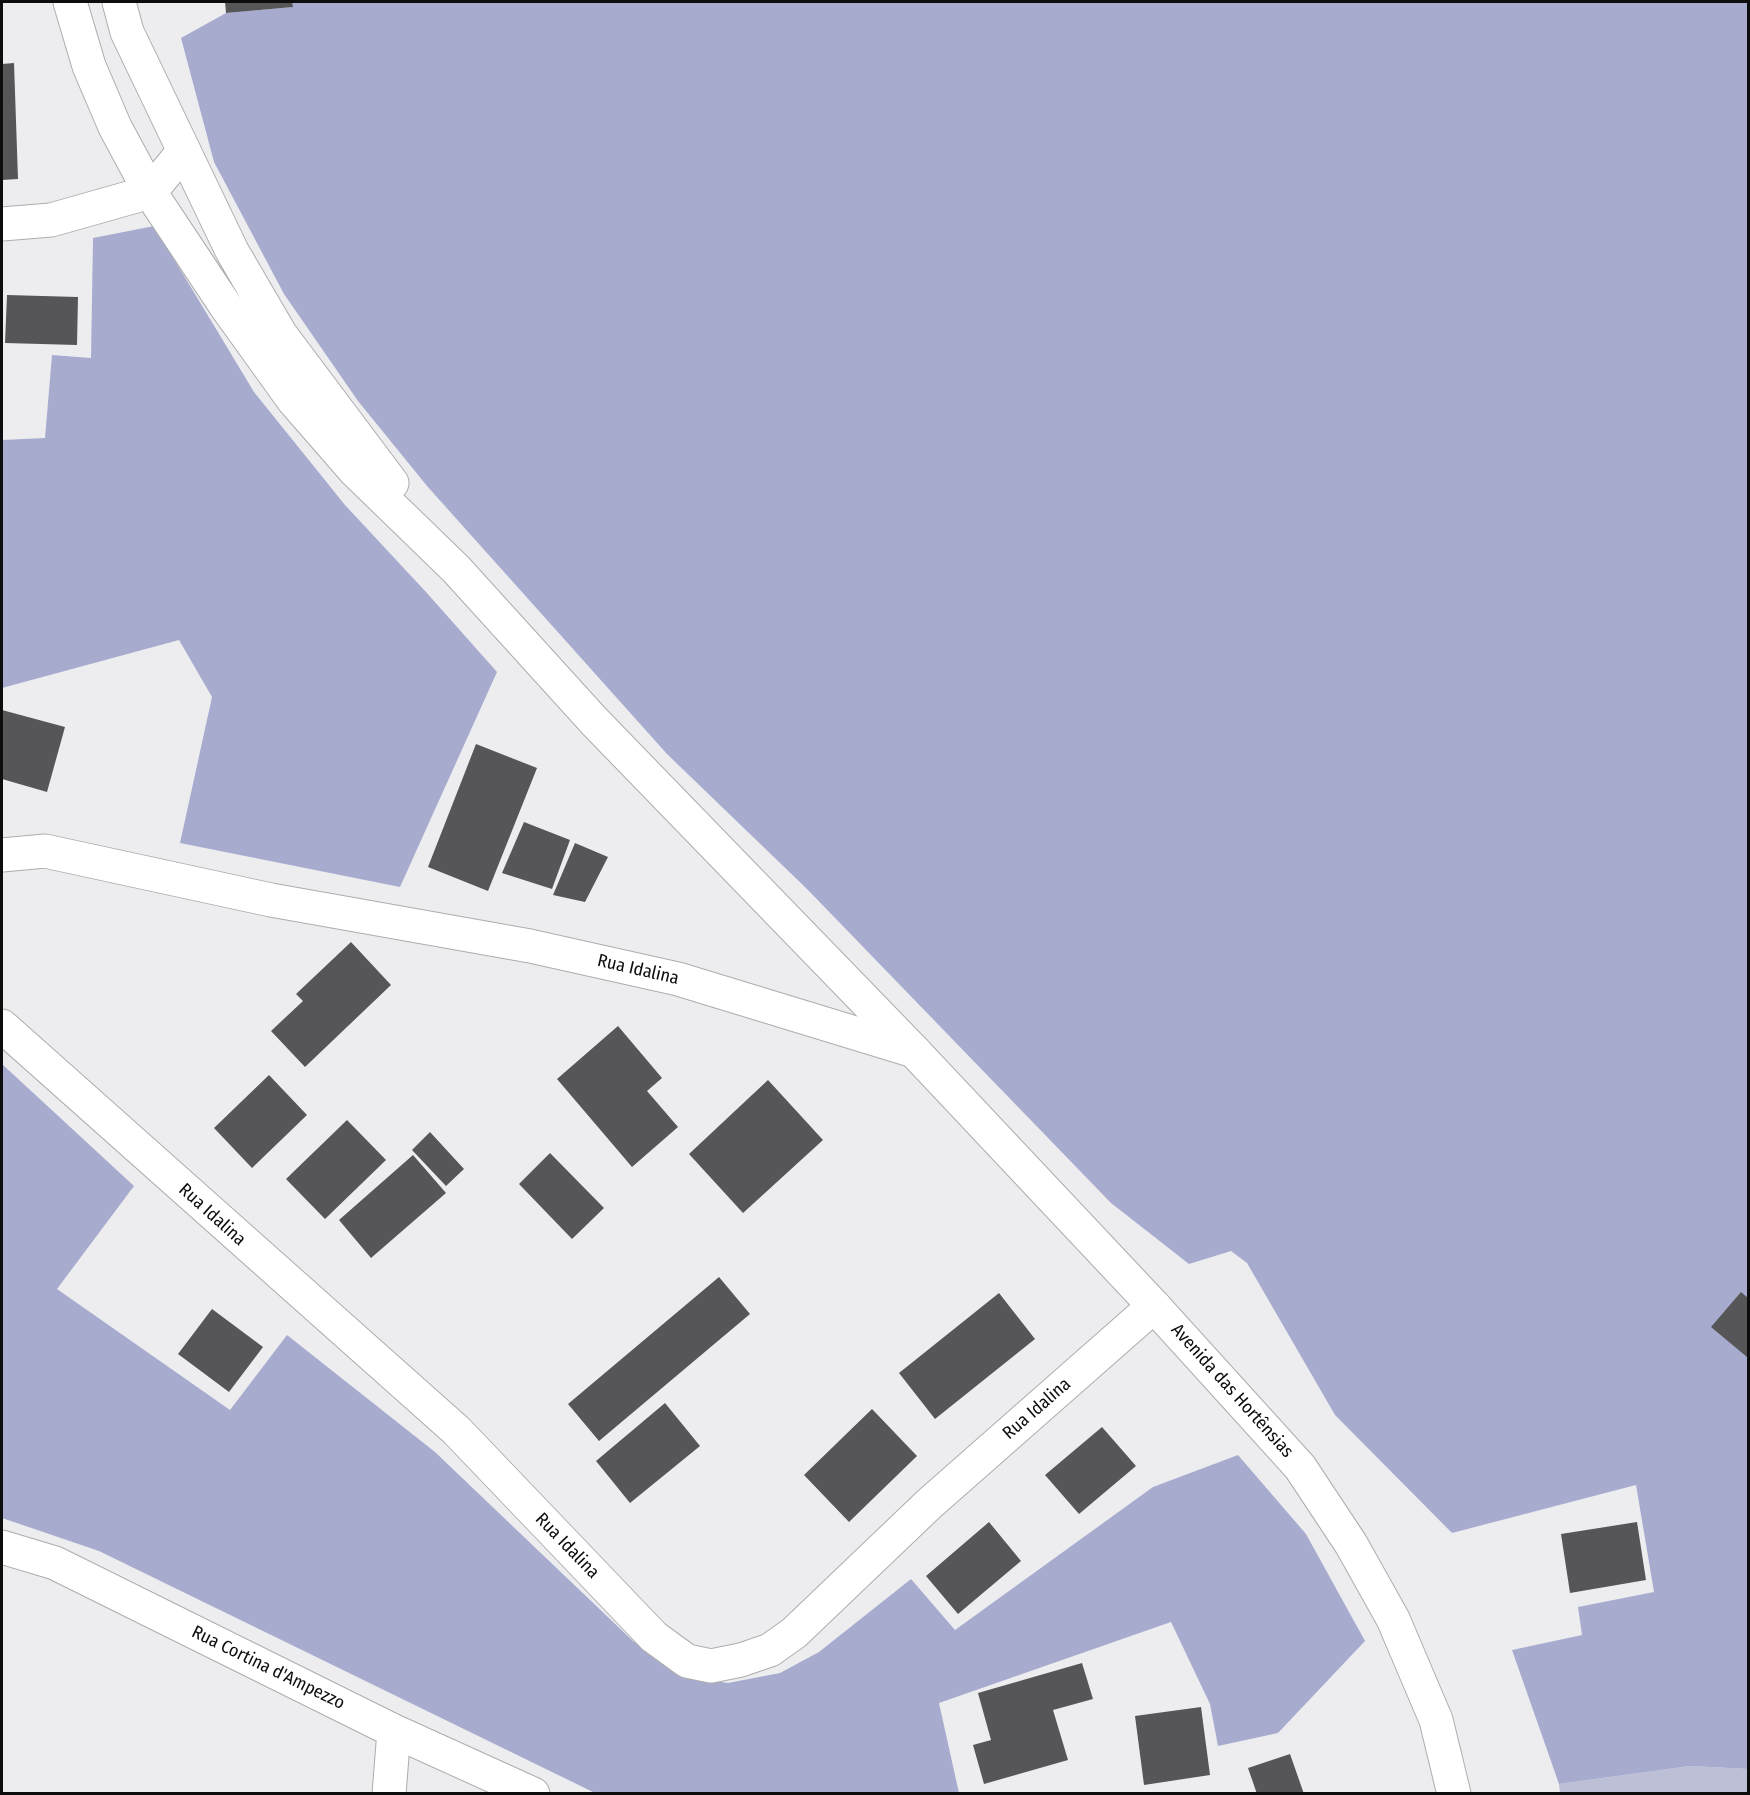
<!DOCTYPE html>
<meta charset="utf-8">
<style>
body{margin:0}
#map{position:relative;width:1750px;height:1795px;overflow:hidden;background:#ededf0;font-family:"Fira Sans Condensed",sans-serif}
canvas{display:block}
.frame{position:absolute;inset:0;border:3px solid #0d0d0e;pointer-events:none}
</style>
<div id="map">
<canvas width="1750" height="1795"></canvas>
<div class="frame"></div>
</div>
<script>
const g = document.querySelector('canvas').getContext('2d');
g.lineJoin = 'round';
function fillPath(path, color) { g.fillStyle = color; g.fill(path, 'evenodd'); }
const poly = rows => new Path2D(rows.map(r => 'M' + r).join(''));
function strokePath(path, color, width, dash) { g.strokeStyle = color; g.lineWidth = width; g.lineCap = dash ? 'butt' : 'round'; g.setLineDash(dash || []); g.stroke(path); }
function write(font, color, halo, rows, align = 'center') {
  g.font = font + ' "Fira Sans Condensed",sans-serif'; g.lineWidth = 6; g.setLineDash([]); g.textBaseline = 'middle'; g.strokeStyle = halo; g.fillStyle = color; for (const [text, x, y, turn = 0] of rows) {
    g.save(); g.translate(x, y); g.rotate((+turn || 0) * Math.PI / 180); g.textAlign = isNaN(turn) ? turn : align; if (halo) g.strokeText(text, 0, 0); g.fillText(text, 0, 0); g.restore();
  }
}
const green = poly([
 [1690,1766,1748,1769,1748,1793,1560,1793,1559,1784]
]);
const forest = poly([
 [292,2,1748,2,1748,1769,1690,1766,1559,1784,1512,1650,1582,1635,1578,1607,1654,1592,1636,1485,1452,1533,1335,1415,1247,1263,1231,1251,1189,1264,1111,1203,807,889,667,754,427,486,358,401,284,294,214,162,181,38,226,13,292,7],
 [154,226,254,392,345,505,426,592,497,672,400,887,180,843,212,697,179,640,2,688,2,440,45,438,52,355,91,358,93,238],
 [2,1064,134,1186,57,1289,230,1410,287,1335,435,1452,633,1641,664,1664,691,1677,728,1683,780,1673,819,1652,911,1579,955,1630,1153,1487,1238,1455,1306,1534,1365,1641,1278,1733,1218,1746,1210,1704,1171,1622,939,1703,959,1793,595,1793,99,1551,2,1518]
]);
const building = poly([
 [225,2,292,2,293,7,226,13],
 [14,63,18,179,2,180,2,64],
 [7,295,78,297,77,345,5,343],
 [2,710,65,727,47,792,2,779],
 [476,744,537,768,488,891,428,867],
 [524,822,570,840,552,889,502,873],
 [575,843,608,857,585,902,553,895],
 [351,942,391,985,305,1067,271,1031,303,1001,296,994],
 [618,1026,662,1078,647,1091,678,1127,632,1167,557,1079],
 [269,1075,307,1115,252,1168,214,1128],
 [768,1080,823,1140,743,1213,689,1154],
 [347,1120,386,1160,325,1219,286,1179],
 [430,1132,464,1169,446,1186,412,1150],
 [550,1153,604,1208,572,1239,519,1184],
 [413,1155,446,1193,371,1258,339,1220],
 [719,1277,750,1314,599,1441,568,1404],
 [1741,1292,1748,1298,1747,1357,1711,1327],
 [999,1293,1035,1339,935,1419,899,1373],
 [212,1309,263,1347,229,1392,178,1354],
 [665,1403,700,1446,630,1503,596,1461],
 [872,1409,917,1456,849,1522,804,1475],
 [1102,1427,1136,1466,1079,1514,1045,1475],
 [989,1522,1021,1561,958,1614,926,1576],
 [1637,1522,1646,1580,1570,1593,1561,1534],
 [1082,1663,1093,1699,1053,1710,1068,1760,984,1784,973,1745,991,1740,978,1693],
 [1201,1707,1210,1775,1144,1785,1135,1716],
 [1290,1754,1304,1794,1257,1794,1248,1768]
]);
const minor = poly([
 [2,224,51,220,150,192,184,151],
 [2,855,45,851,271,900,530,946,678,979,914,1051],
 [2,1026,456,1430,654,1637,687,1661,711,1666,741,1660,770,1650,794,1633,929,1504,1154,1306],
 [2,1547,55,1563,394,1731,533,1794],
 [389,1794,394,1731]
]);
const primary = poly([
 [70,2,89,66,115,127,150,192,225,305,294,401,355,471,456,569,594,721,914,1051,1154,1306,1300,1467,1351,1544,1393,1619,1436,1720,1454,1794],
 [119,2,127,32,232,251,281,335,392,483]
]);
const streetNames = [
 ["Rua Idalina",638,970,13],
 ["Rua Idalina",212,1215,42],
 ["Avenida das Hortênsias",1232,1391,48],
 ["Rua Idalina",1037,1409,-41],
 ["Rua Idalina",567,1546,46],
 ["Rua Cortina d'Ampezzo",268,1668,26]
];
fillPath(green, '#bcbfd6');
fillPath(forest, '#a7accf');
fillPath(building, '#565658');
strokePath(minor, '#adadaf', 35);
strokePath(primary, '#adadaf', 35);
strokePath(minor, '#fff', 33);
strokePath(primary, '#fff', 33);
write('18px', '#0d0d0e', '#fff', streetNames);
</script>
